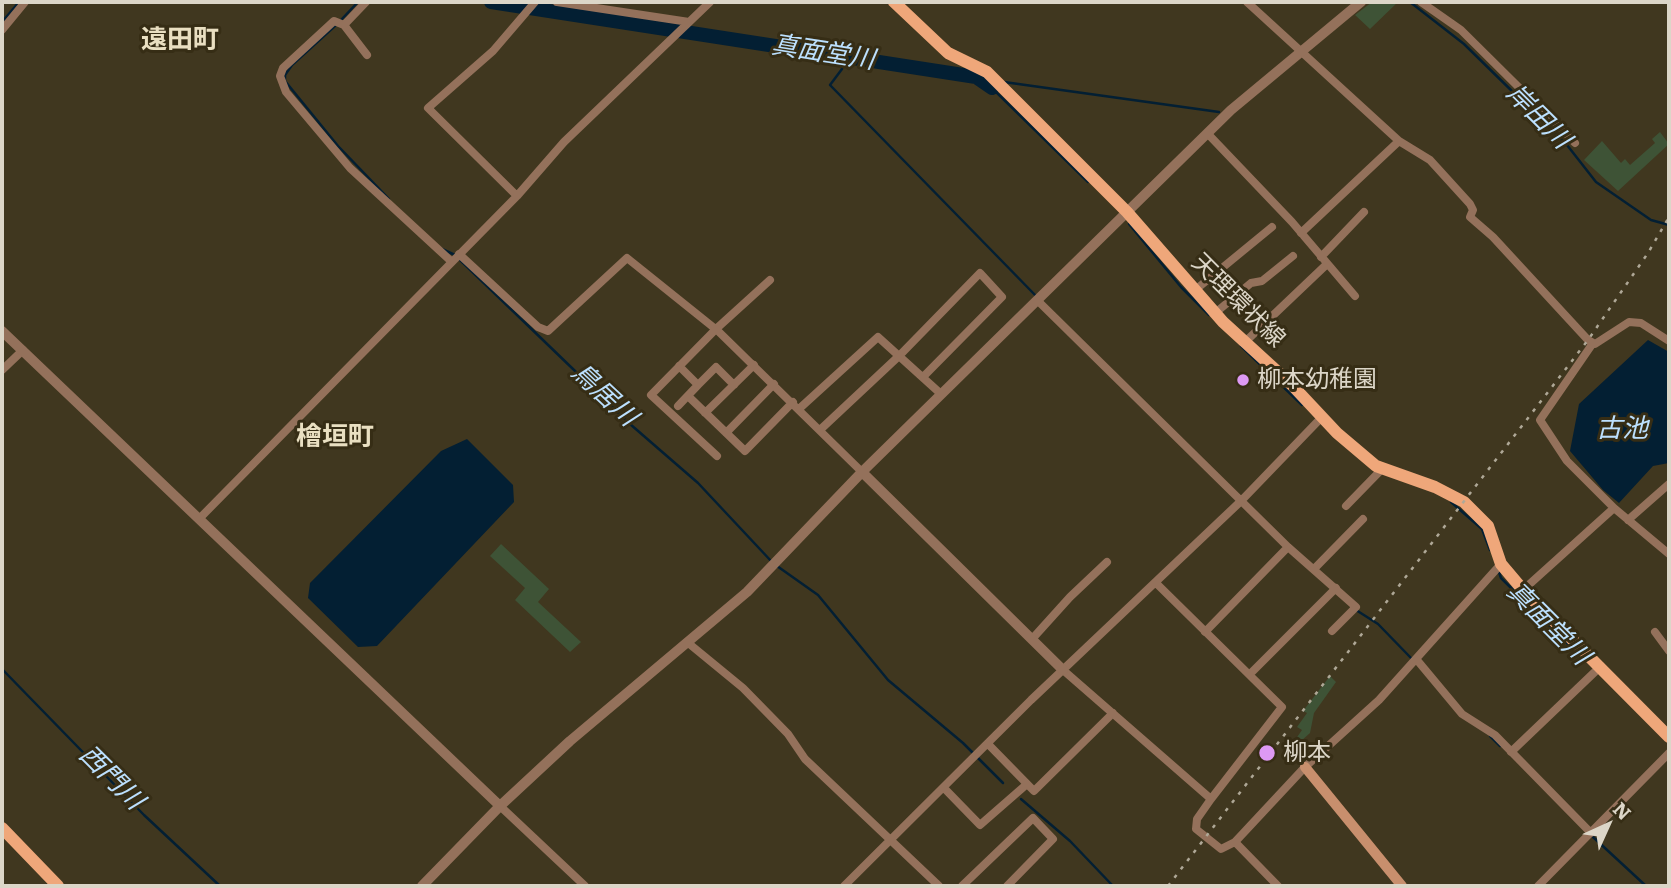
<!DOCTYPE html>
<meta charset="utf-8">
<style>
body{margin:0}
#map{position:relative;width:1671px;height:888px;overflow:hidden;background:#40371f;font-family:Literata,serif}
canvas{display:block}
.frame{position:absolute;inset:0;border:4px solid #dcd6c8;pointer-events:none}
.north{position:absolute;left:1573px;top:790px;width:70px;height:70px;-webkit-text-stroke:5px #362d15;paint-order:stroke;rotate:45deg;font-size:19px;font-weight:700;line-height:28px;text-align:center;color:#dcd6c8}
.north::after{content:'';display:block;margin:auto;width:24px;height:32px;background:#dcd6c8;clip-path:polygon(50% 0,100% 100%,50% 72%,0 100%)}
</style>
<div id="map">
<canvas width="1671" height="888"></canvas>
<div class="frame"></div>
<div class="north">N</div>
</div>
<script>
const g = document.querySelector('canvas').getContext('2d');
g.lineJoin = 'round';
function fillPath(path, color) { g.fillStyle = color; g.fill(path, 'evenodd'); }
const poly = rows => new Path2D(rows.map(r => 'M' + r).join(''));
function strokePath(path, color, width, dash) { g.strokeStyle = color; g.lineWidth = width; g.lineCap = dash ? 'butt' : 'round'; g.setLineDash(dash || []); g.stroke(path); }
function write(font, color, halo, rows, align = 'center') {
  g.font = font + ' Literata,"Noto Sans JP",serif'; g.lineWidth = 6; g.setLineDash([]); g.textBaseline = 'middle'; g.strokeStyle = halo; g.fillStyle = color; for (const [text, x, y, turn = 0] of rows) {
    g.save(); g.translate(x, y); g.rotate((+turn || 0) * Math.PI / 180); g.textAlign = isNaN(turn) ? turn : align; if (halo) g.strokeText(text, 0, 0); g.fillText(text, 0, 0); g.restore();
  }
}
const green = poly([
 [1372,2,1398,2,1370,29,1355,15],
 [1660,132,1669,144,1618,191,1584,160,1602,141,1621,163,1625,159,1630,165,1655,143,1652,139],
 [501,544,549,589,538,602,581,642,570,652,515,600,525,588,490,556],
 [1330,676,1336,682,1314,713,1310,733,1300,742,1310,754,1293,743,1302,730,1297,727,1307,713,1303,711]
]);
const water = poly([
 [1648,340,1669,352,1669,463,1653,466,1619,503,1603,490,1570,451,1579,404],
 [467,439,513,485,514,502,377,646,358,647,308,598,310,583,441,451]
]);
const stream = poly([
 [1410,2,1464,44,1567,145,1596,182,1651,220,1669,225],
 [341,20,358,2],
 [2,22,19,2],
 [336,25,292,65,285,75,285,81,338,146,389,199],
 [842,55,842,69,830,85,1037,297],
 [1004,82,1219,112],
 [992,88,1088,182],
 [1129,224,1181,287,1209,315],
 [442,249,455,255],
 [460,260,630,424,698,483,772,562],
 [1241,346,1302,405],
 [1451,502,1482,529,1490,550],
 [777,566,818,595,888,680,963,743,1003,783],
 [1498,569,1501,578,1569,645],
 [1356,610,1378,624,1411,658],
 [2,669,144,815,220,886],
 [1490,736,1500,746],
 [1021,799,1070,841,1113,886],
 [1593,837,1646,886]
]);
const river = poly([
 [491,2,976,77,992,88]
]);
const minor = poly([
 [366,2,344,25,367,55],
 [557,2,689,22],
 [1247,2,1399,141,1430,160,1470,204,1473,210,1470,217,1493,237,1588,340,1595,344,1629,322,1641,323,1669,341],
 [1421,2,1461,30,1575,143],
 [344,25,334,21,283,68,280,76,286,92,350,168,452,262],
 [2,30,25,2],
 [1208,134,1292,222,1355,296],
 [517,196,428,108,493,51,535,2],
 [1301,233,1399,141],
 [459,254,538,327,548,331,627,258,718,331,862,472],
 [1321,257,1364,212],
 [1194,291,1272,227],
 [1038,301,1288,547,1356,607,1332,631],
 [1214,314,1251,283,1262,281,1293,256],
 [1245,342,1327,264],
 [1593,343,1540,420,1567,461,1614,508,1669,554],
 [2,370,23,350],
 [698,385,716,367,734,385],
 [688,396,745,451,793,402],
 [678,406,698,385,679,366],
 [800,408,878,337,941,394],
 [705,413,754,365],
 [821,429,900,355,980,273,1002,297,923,377],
 [726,433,774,384],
 [717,456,651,395,716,329,770,280],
 [1346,506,1382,469],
 [199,519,517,196,564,142,710,2],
 [1628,520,1669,484],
 [1314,569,1363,519],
 [1156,583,1282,707,1211,799],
 [1523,590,1614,508],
 [1205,632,1288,547],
 [1655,632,1669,651],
 [1033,638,1070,597,1107,562],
 [687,642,743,688,788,734,805,759,939,886],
 [1417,660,1462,714,1495,735,1591,833],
 [1063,670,1211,799,1197,819,1196,829,1221,849,1235,842,1305,767,1379,700,1501,564],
 [1250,674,1336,588],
 [989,745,1034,791,1113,713],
 [1511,752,1601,666],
 [945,789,980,825,1027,784],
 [500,806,585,886],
 [1235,842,1278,886],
 [844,886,1031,700,1241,501,1321,418],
 [962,886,1033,818,1053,839,1007,886],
 [1538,886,1669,753]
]);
const tertiary = poly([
 [2,331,500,806],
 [862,472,1063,670],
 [422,886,500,806,570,741,747,592,862,472,1231,110,1361,2]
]);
const secondary = poly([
 [1305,767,1402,886]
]);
const primary = poly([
 [894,2,948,53,987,72,1127,212,1223,322,1292,385,1337,433,1376,466,1435,487,1464,502,1488,526,1501,564,1523,590,1669,737],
 [2,828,58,886]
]);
const rail = poly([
 [1168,886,1588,340,1648,253,1669,217]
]);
const markers = [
 [1243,380,7,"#dd99f3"],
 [1267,753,9,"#dd99f3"]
];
const streetNames = [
 ["天理環状線",1238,301,45]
];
const poiNames = [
 ["柳本幼稚園",1257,380],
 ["柳本",1283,753]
];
const neighbourhoodNames = [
 ["遠田町",180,40],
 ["檜垣町",335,437]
];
const waterNames = [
 ["真面堂川",823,53,9],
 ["岸田川",1538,117,45],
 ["鳥居川",604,395,43],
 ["古池",1622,429],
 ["真面堂川",1548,624,45],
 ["西門川",111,778,45]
];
fillPath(green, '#3e5336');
fillPath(water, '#031f33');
strokePath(stream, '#031f33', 2.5);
strokePath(river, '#031f33', 14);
strokePath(minor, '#94715b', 8);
strokePath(tertiary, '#94715b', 10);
strokePath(secondary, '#c88f6d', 10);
strokePath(primary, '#efa77a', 12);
strokePath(rail, '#afa897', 2.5, [3.5, 7]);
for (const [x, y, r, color] of markers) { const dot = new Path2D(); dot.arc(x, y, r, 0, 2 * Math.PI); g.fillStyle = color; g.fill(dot); strokePath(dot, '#362d15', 2.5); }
write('24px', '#dcd6c8', '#362d15', streetNames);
write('24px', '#dcd6c8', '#362d15', poiNames, 'left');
write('bold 26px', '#e9dfc1', '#362d15', neighbourhoodNames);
write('italic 26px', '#bce0fe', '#362d15', waterNames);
</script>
